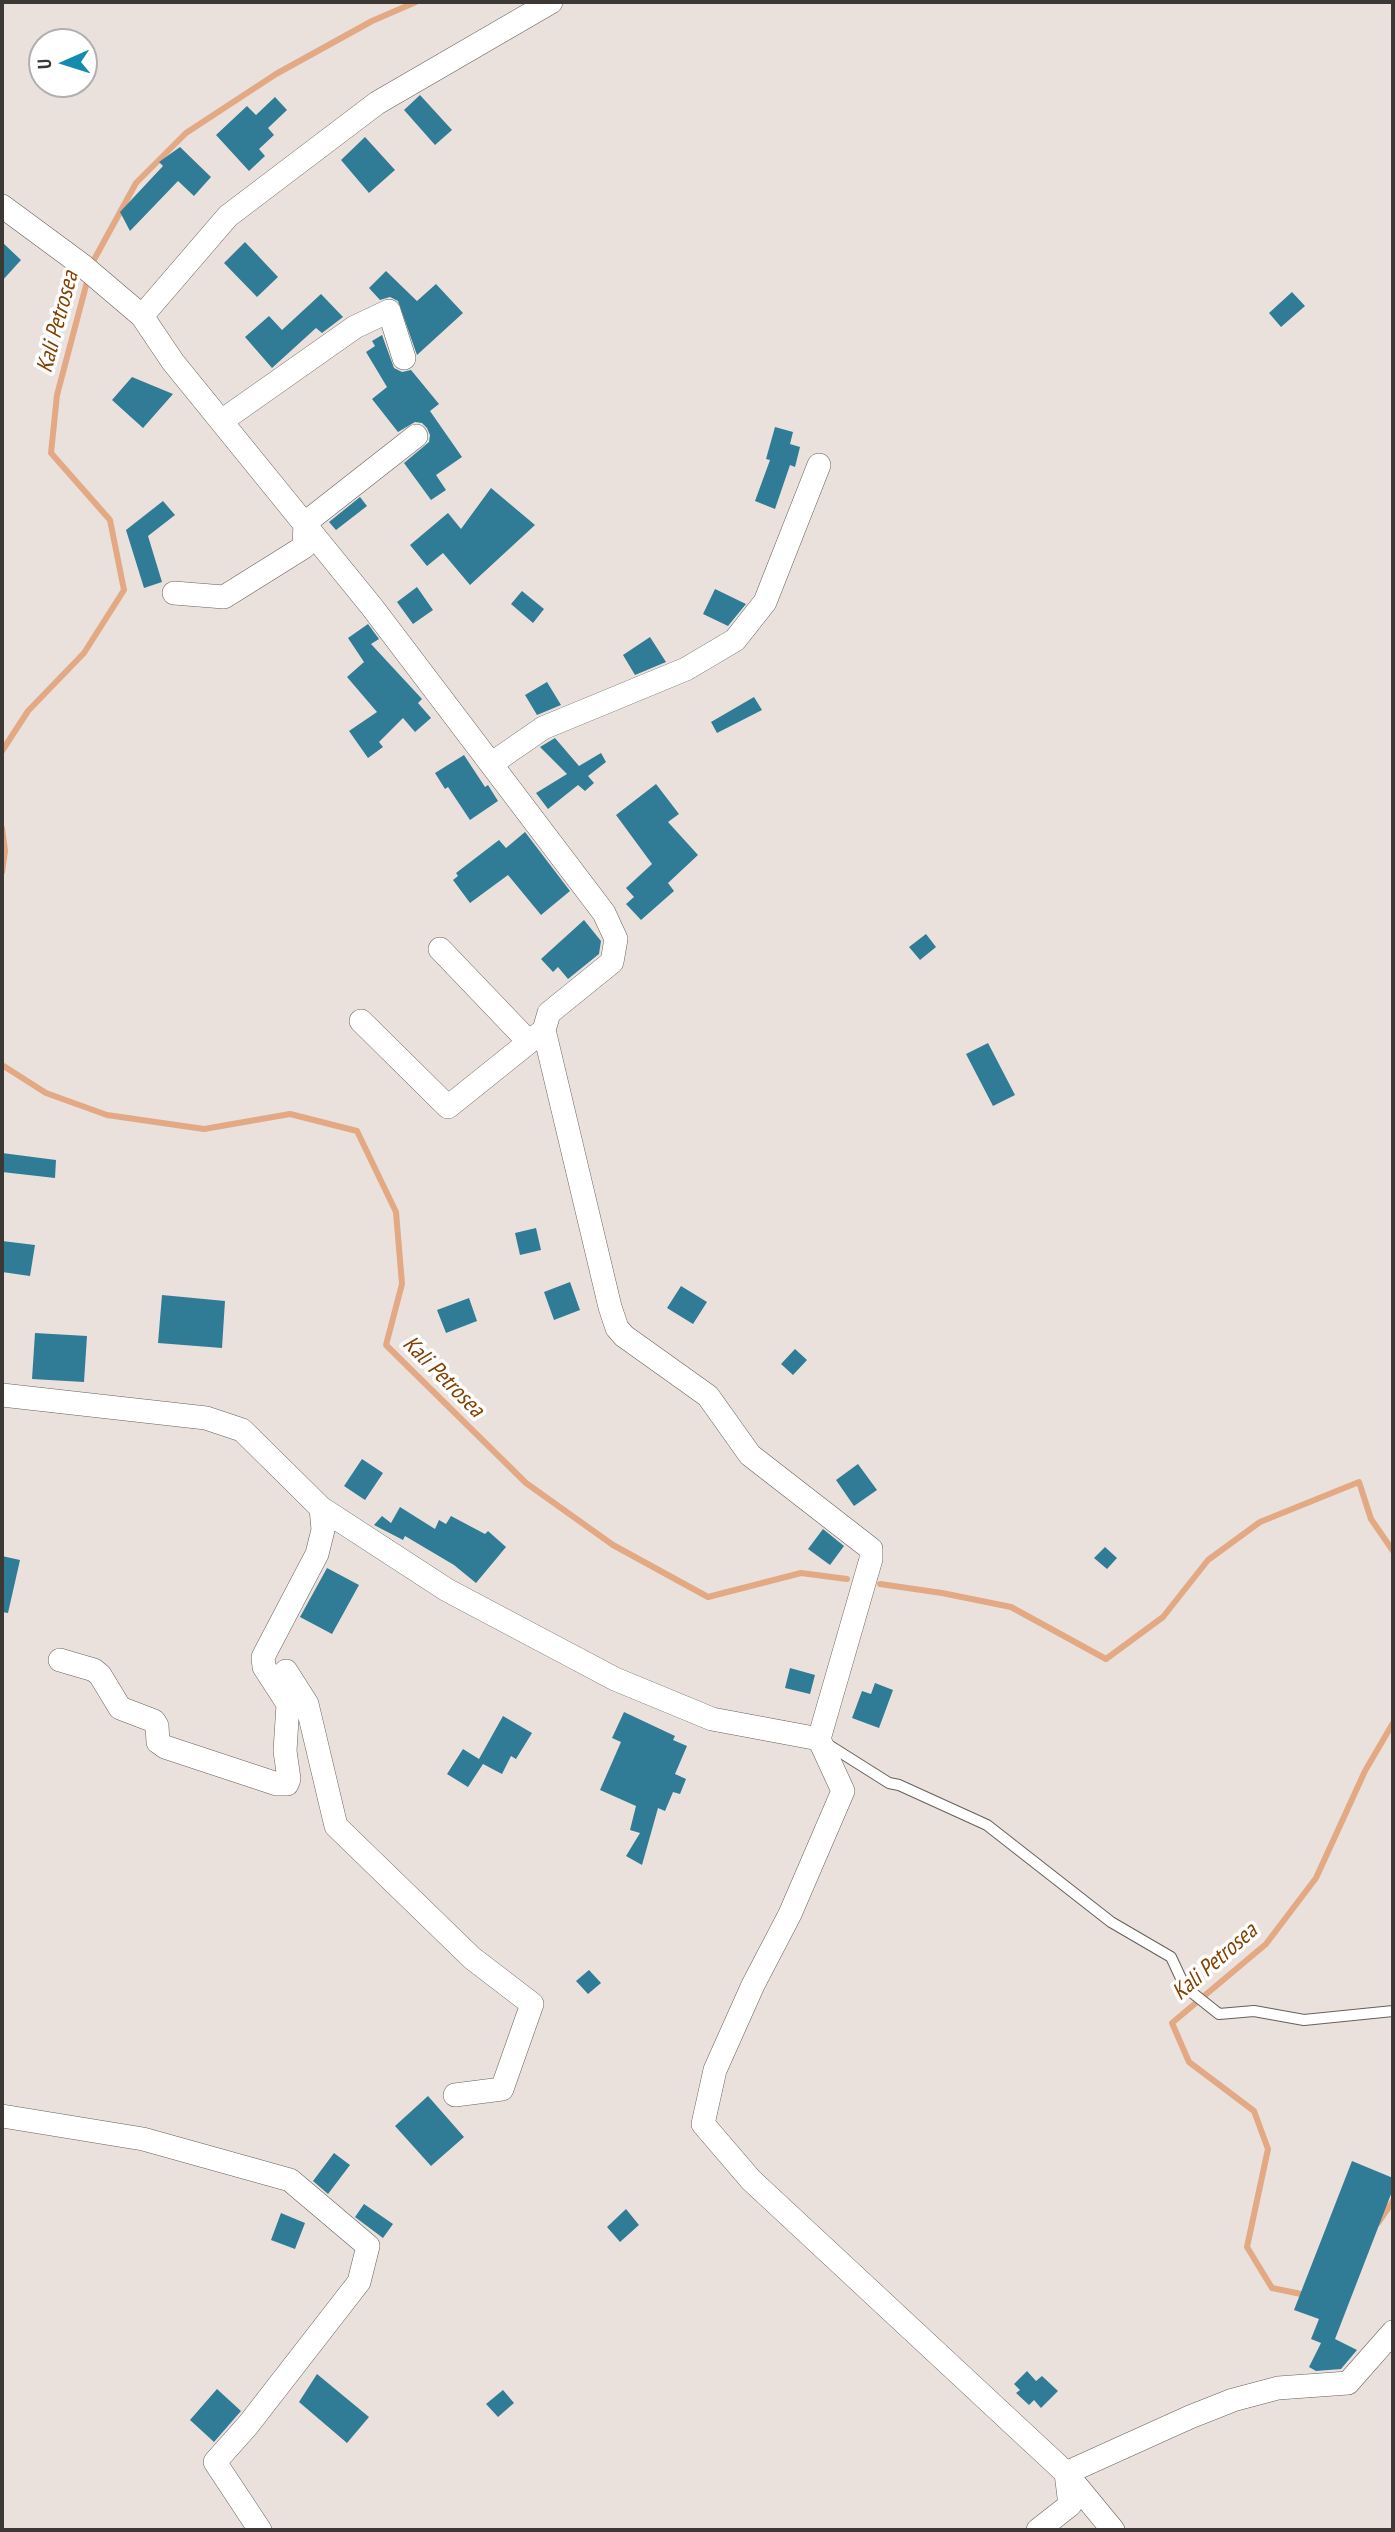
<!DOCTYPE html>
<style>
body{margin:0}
#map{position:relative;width:1395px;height:2532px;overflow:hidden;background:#eae1dc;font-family:"PT Sans Narrow",sans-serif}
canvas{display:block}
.frame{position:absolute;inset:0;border:4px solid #3b3836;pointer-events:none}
.north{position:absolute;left:28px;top:28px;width:70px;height:70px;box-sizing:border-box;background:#fff;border:2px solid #b1afaf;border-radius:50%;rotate:267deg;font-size:19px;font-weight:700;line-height:28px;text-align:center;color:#3b3836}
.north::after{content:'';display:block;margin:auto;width:24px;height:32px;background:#158caf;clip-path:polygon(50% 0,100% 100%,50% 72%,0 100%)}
</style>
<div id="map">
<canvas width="1395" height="2532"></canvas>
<div class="frame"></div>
<div class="north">U</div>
</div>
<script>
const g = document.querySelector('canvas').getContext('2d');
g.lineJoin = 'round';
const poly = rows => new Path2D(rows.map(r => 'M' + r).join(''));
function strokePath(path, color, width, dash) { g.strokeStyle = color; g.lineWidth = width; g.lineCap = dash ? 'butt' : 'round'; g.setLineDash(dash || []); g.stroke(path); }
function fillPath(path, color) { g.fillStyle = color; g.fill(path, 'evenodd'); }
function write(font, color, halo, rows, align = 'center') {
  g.font = font + ' "PT Sans Narrow",sans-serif'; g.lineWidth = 7; g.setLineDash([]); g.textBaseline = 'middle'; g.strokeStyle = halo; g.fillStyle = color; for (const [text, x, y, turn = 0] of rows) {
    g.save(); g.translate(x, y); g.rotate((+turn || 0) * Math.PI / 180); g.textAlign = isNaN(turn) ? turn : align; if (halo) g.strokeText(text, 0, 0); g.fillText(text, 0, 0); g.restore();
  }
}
const stream = poly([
 [90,267,136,183,186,133,276,74,372,21,416,2],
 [2,751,28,711,84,653,124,590,110,520,51,453,57,395,88,278],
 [2,828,5,851,2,872],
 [2,1065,46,1093,107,1115,204,1129,290,1114,357,1131,396,1212,402,1284,386,1345,526,1483,613,1545,708,1597,801,1573,847,1579],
 [880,1584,942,1593,1011,1607,1106,1659,1163,1617,1208,1560,1260,1522,1359,1482,1371,1519,1393,1551],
 [1378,2223,1393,2201],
 [1306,2295,1272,2288,1247,2247,1268,2149,1254,2111,1189,2062,1172,2023,1266,1944,1316,1878,1365,1771,1393,1723]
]);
const building = poly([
 [420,95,452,130,435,145,404,110],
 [275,97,287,110,268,128,274,135,259,149,265,156,249,171,216,135,247,106,256,115],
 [365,137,395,170,369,193,341,160],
 [180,147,211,177,194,196,178,181,130,231,120,212,163,166,159,162],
 [2,242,21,260,2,281],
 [245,242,278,277,257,297,224,263],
 [386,271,417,301,436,284,463,313,417,355,398,301,390,297,380,300,369,288],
 [1292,292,1305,306,1281,327,1269,313],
 [321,294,343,317,322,333,316,328,272,368,245,337,269,316,282,330],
 [382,335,394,368,402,372,411,370,439,404,430,411,462,457,436,475,446,490,431,500,404,463,429,442,430,435,427,428,422,423,415,422,398,432,372,399,387,387,366,352,375,346,372,341],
 [132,377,173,394,143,428,112,400],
 [775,427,793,432,790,444,800,447,795,467,790,465,775,509,755,501,770,460,766,459],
 [491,488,535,525,470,585,443,553,427,566,410,545,448,513,461,529],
 [360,497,367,506,336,530,329,522],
 [163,501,175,515,148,536,162,582,144,588,126,530],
 [417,587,433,610,413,624,397,602],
 [715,589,746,604,728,626,703,614],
 [522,591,544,609,533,623,511,604],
 [368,624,379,639,371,644,422,699,418,703,431,718,415,732,403,718,379,742,383,747,368,758,349,731,377,712,347,677,364,662,348,638],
 [650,637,666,662,635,675,623,655],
 [547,682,561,705,537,715,525,695],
 [754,697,762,710,717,733,711,722],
 [555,738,579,766,601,753,606,762,588,776,594,783,585,791,578,785,548,809,536,793,567,774,540,747],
 [464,755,485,787,488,785,498,801,470,820,448,787,445,789,435,773],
 [656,784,679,814,668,822,698,855,668,883,674,891,641,920,626,904,634,897,626,888,652,864,616,815],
 [525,832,570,891,541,915,508,875,470,903,453,880,458,876,456,873,499,840,506,848],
 [584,920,601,941,599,954,568,979,558,967,553,972,541,959],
 [926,934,936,947,920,960,909,947],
 [988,1043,1015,1095,993,1106,966,1054],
 [2,1153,56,1160,55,1178,2,1172],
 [536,1228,541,1250,520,1255,515,1233],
 [2,1241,35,1245,30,1276,2,1272],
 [570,1282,580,1310,554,1320,544,1292],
 [681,1286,707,1302,693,1324,667,1308],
 [162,1295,225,1301,222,1348,158,1343],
 [469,1298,477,1321,446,1333,437,1310],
 [35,1333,87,1336,84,1382,32,1379],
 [795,1349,807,1360,793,1375,781,1364],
 [362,1459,383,1473,365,1500,344,1486],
 [858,1464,877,1490,854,1506,836,1480],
 [400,1507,435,1529,439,1520,446,1524,451,1516,485,1534,488,1531,506,1547,476,1583,454,1565,405,1536,403,1540,374,1525,382,1516,391,1523],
 [823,1529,844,1546,830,1565,808,1549],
 [1105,1547,1117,1558,1107,1569,1094,1558],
 [2,1556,20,1560,8,1613,2,1612],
 [327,1568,359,1585,332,1634,300,1617],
 [790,1668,815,1675,810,1694,785,1688],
 [875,1683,893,1690,879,1728,852,1718,862,1691,871,1694],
 [624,1712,675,1736,673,1740,687,1746,675,1774,686,1779,680,1794,673,1792,665,1811,658,1808,642,1865,626,1856,640,1833,630,1830,636,1806,600,1790,621,1742,612,1738],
 [503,1716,532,1733,516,1759,511,1756,502,1774,483,1764,468,1787,447,1774,463,1749,479,1759],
 [589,1970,601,1983,588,1994,576,1981],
 [428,2096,464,2137,431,2166,395,2126],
 [334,2153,350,2165,328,2194,313,2181],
 [1352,2161,1393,2178,1393,2189,1335,2339,1357,2350,1341,2369,1316,2371,1309,2367,1321,2343,1311,2339,1319,2319,1294,2310],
 [364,2204,393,2224,383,2238,355,2217],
 [626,2209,639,2225,620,2242,607,2227],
 [281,2213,305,2223,295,2249,271,2240],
 [1027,2371,1036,2381,1042,2376,1058,2391,1041,2408,1034,2400,1029,2405,1016,2393,1020,2390,1014,2384],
 [317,2374,369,2417,347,2443,299,2402],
 [217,2389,241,2411,214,2442,190,2420],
 [503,2390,514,2403,498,2417,486,2404]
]);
const lane = poly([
 [824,1742,889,1783,899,1785,987,1825,1111,1922,1171,1957,1185,1987,1219,2014,1254,2011,1304,2020,1393,2011]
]);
const street = poly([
 [2,206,82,265,142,316,173,362,372,607,604,913,616,939,612,962,549,1013,544,1030,610,1307,617,1328,624,1336,708,1396,750,1455,871,1549,871,1559,819,1739,843,1791,790,1914,753,1985,715,2070,703,2124,751,2180,1066,2473,1190,2417,1233,2400,1278,2388,1348,2383,1393,2332],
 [142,316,228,216,377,103,551,2],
 [223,420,355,327,389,311,404,358],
 [174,593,224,597,304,547,305,523,416,436],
 [491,764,543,728,686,669,735,640,765,602,819,465],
 [440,949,529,1042],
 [361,1021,448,1107,544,1030],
 [2,1395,206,1418,242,1430,321,1508,323,1530,317,1554,263,1657,264,1667,288,1704,285,1751,289,1779,287,1784,277,1784,165,1747,158,1742,157,1726,154,1721,120,1708,100,1675,94,1670,60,1660],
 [321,1508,447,1590,615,1679,712,1719,819,1739],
 [286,1671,307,1704,336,1826,472,1958,532,2004,502,2089,455,2095],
 [2,2116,143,2139,290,2180,368,2246,359,2282,248,2425,215,2462,260,2530],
 [1066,2473,1113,2530],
 [1038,2530,1070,2505,1066,2473]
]);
const waterNames = [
 ["Kali Petrosea",58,322,-75],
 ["Kali Petrosea",443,1377,45],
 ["Kali Petrosea",1215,1962,-41]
];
strokePath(stream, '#e2a984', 6);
fillPath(building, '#307c97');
strokePath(lane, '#67605b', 12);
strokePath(street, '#67605b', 24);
strokePath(lane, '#fff', 10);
strokePath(street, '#fff', 23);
write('italic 23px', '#844000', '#fff', waterNames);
</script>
